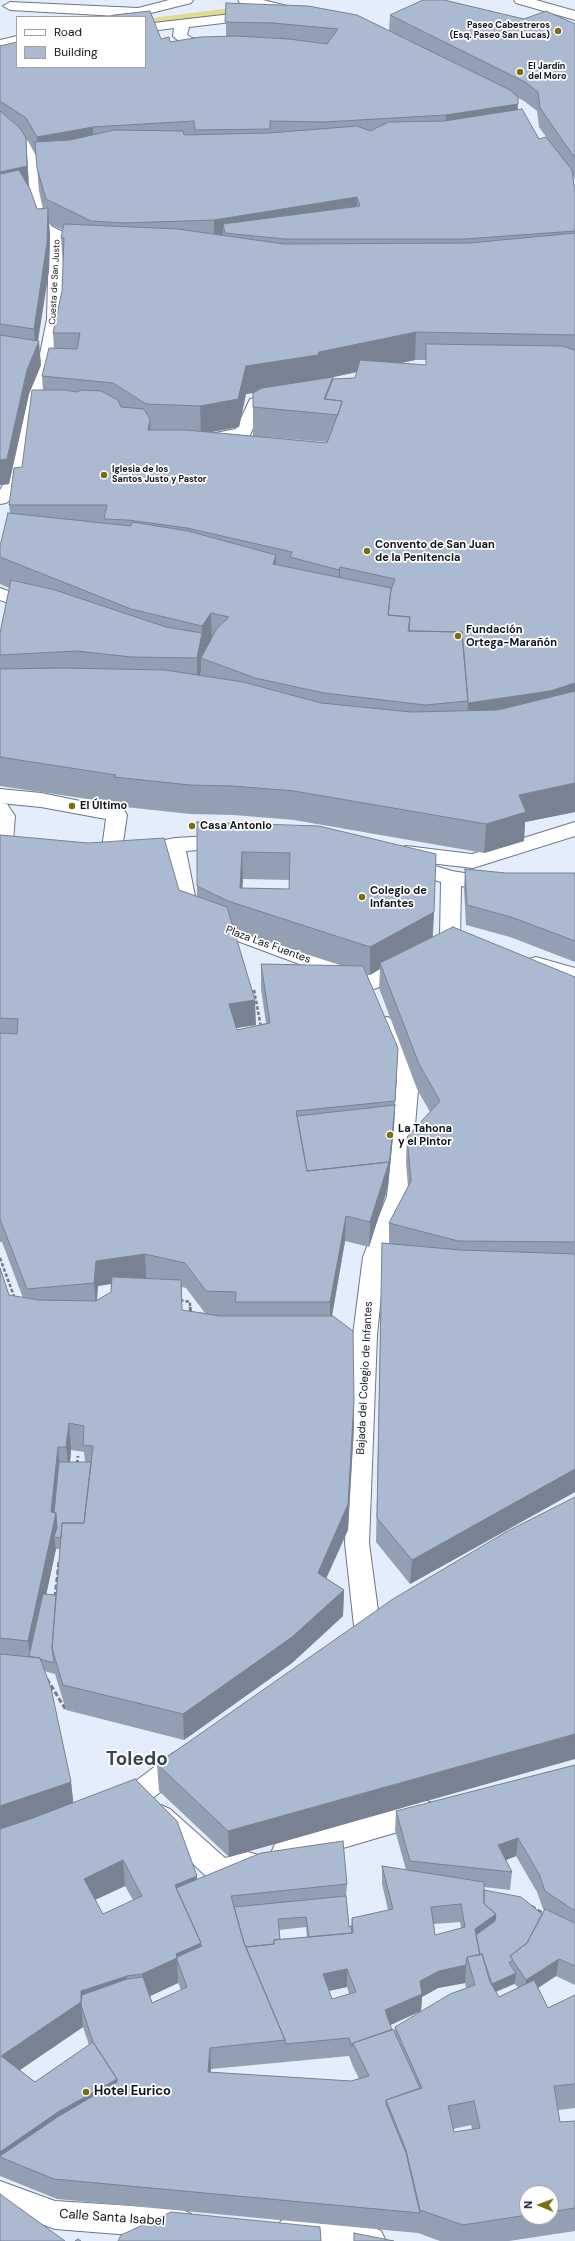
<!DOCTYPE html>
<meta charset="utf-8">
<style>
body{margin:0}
#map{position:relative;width:575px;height:2241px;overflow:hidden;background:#e4edfb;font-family:"DM Sans",sans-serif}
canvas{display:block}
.legend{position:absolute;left:16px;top:16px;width:130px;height:52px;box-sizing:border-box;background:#fff;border:1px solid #9fa1a4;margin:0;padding:5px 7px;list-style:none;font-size:12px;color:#0f141c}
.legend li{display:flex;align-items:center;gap:8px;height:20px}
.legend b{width:20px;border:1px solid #9fa1a4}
.north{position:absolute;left:519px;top:2185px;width:40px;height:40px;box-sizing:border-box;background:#fff;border:1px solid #9fa1a4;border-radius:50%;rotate:271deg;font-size:11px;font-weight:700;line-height:16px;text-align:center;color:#0f141c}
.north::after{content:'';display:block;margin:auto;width:14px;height:18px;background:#786e0b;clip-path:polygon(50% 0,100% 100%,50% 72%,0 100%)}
</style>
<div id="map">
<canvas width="575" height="2241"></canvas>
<ul class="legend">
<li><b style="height:5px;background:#fff"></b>Road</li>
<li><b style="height:11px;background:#abbad0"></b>Building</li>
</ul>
<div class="north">N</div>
</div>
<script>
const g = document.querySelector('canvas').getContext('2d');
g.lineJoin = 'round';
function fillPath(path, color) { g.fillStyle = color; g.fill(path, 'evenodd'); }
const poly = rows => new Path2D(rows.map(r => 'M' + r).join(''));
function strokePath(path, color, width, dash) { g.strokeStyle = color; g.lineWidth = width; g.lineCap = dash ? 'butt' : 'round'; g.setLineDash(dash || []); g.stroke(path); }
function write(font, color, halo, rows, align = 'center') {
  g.font = font + ' "DM Sans",sans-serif'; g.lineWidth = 3.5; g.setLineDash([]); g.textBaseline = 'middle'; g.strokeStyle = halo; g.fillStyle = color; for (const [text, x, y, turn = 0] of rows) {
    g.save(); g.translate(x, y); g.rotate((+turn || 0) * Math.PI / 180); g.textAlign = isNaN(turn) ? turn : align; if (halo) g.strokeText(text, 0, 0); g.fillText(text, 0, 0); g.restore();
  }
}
const green = poly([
 [230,8,237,14,145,24,145,19]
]);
const pathFar1 = poly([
 [254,990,261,1027],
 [0,1258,15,1299],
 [180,1300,190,1302,190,1308]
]);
const path = poly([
 [190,1307,191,1315],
 [77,1465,78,1456],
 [55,1597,59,1562],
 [47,1679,66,1710],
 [531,1906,544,1914]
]);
const minor = poly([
 [169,0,193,0,191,3,135,17,10,10,3,6,10,2,138,8,169,0],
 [238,0,263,0,303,10,305,13,298,17,240,3,238,0],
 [514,0,536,0,575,11,575,20,516,3,514,0],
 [240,13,259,16,261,19,254,23,240,21,189,27,187,35,192,38,218,42,220,45,213,49,183,45,173,36,174,28,145,32,145,24,240,13],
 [17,36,17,45,0,49,0,40,17,36],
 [0,124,29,140,42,163,42,193,51,226,63,232,65,235,65,242,92,243,98,245,100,248,98,251,92,253,65,252,63,319,55,359,40,412,27,474,15,496,6,503,0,504,0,490,9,474,22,412,39,359,47,319,49,237,38,232,36,229,26,193,26,163,18,146,0,135,0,124],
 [278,393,284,394,287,398,284,402,263,407,249,437,206,445,200,444,197,440,200,436,236,429,250,399,278,393],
 [0,588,42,603,44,607,42,611,35,613,0,600,0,588],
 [0,789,41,793,124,810,127,815,121,856,118,861,111,863,104,861,101,856,106,819,41,807,0,803,7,804,15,816,12,854,9,859,0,860,0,789],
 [575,822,575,836,473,868,421,862,452,871,495,878,502,880,505,885,502,890,495,892,461,886,460,939,457,944,377,988,370,990,363,988,359,983,363,978,440,936,441,882,399,869,396,864,401,858,396,853,399,848,406,846,472,854,575,822],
 [227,835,234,837,237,842,234,847,186,851,198,911,359,971,363,976,359,981,352,983,345,981,181,920,178,915,166,853,136,859,129,857,126,852,129,847,175,838,227,835],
 [536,957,575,968,575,982,529,969,526,964,529,959,536,957],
 [387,1017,395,1020,398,1025,419,1078,409,1196,385,1257,377,1335,369,1543,380,1626,376,1634,367,1637,358,1634,354,1626,345,1543,353,1335,363,1257,387,1196,397,1078,376,1025,379,1020,387,1017],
 [182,1749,191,1753,195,1761,191,1769,146,1803,118,1813,109,1809,105,1801,109,1793,129,1786,173,1753,182,1749],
 [425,1800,434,1804,438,1812,434,1820,425,1824,285,1865,275,1862,271,1853,275,1844,285,1841,425,1800],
 [161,1805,170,1809,225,1858,248,1852,258,1855,262,1864,258,1873,221,1884,211,1881,152,1825,148,1817,152,1809,161,1805],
 [0,2181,55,2201,181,2209,191,2214,196,2224,191,2234,181,2239,55,2229,0,2209,0,2181],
 [291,2216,335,2219,371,2226,381,2231,386,2241,280,2241,276,2231,281,2221,291,2216]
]);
const wall = poly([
 [226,3,389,31,390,15,524,19,575,24,575,179,573,176,575,192,575,812,525,822,524,841,484,853,294,820,234,815,190,814,116,806,115,803,0,786,0,633,9,588,0,584,0,546,10,513,9,505,22,467,43,390,42,376,54,349,53,333,62,291,63,265,61,238,63,230,49,224,50,236,49,270,38,341,41,365,29,394,9,484,0,485,0,46,161,39,170,42,226,37],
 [518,98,524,101,537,111,539,127,547,138,539,139,518,109],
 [26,140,28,141,36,156,39,191,43,209,37,209,29,186],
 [415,360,426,360,426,365,401,363],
 [357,372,355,378,333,379,330,378],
 [253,393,253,436,327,442,327,443,210,432,239,427,246,394],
 [197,822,436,854,433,937,575,977,575,1492,410,1584,376,1542,382,1243,389,1244,389,1223,408,1187,406,1162,407,1137,430,1112,417,1089,379,988,380,969,370,975,366,973,398,1048,394,1126,388,1187,369,1247,345,1241,332,1316,354,1426,348,1530,326,1578,344,1590,343,1616,292,1663,184,1740,66,1710,55,1674,44,1671,71,1782,73,1803,197,1880,347,1884,346,1896,349,1927,351,1926,352,1918,388,1910,382,1884,382,1866,406,1870,395,1830,396,1811,575,1765,575,1985,556,1976,538,1988,548,2008,575,1995,575,2108,558,2110,560,2122,575,2121,575,2231,509,2241,440,2241,418,2233,57,2199,0,2176,0,1268,9,1295,23,1298,2,1242,0,1242,0,835,179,890,197,896],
 [243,879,289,880,289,889,242,888],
 [234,931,343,966,261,964,261,989,266,1023,237,1030,236,1028,256,1025],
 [111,1284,111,1292,97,1300,98,1286],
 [182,1287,186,1288,205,1313,182,1310],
 [71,1450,84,1452,85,1462,70,1462],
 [56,1549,60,1549,56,1595,46,1594],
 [516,1856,537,1892,543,1909,544,1910,542,1914,484,1890,484,1887,510,1890,512,1872,506,1860],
 [125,1886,133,1900,103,1914,95,1900],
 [460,1922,461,1928,435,1935,434,1924],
 [306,1927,307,1937,280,1939,279,1930],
 [178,1982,181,1990,152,2003,150,1996,178,1983],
 [465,1983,466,1988,395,2027,394,2032,392,2030,390,2025,421,2011,422,1997,438,1988],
 [515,1984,518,1988,499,1997,496,1992],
 [347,1987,349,1994,332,1999,329,1991],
 [83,2027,89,2045,35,2082,20,2070],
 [349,2056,352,2064,359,2079,351,2081,210,2072,211,2069],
 [471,2125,472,2129,454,2132,453,2129],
 [527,2193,551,2193,551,2217,527,2217],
 [465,869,506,873,575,873,575,962,510,937,466,925,464,889],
 [575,1497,229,1857,159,1791,157,1764]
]);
const shadedWall = poly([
 [518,97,516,127,445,139,446,115],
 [93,127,94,151,38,160,37,137],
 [26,138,29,189,0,196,0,172],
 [357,197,357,221,223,224,223,242,214,244,214,220],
 [48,208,50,236,49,270,37,346,39,341,41,365,29,394,9,484,0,485,0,460,27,370,35,351,34,329],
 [416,332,415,360,318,380,318,383,246,394,239,427,201,434,200,406,246,366],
 [150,419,151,446,148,430],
 [276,555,276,584,273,564],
 [340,567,340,594,338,597,339,570],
 [211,613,212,641,201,658,201,670,197,687,197,658,202,633,202,626],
 [575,683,575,710,466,730,468,703],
 [575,783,575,812,525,822,524,841,484,853,486,824,519,795],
 [242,852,243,879,241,906,240,888],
 [434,912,432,940,380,963,380,969,370,975,370,947],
 [255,1000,256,1025,229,1029,229,1004],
 [398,1048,394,1126,388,1187,369,1247,370,1222,395,1105],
 [346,1216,345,1241,330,1327,330,1302],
 [145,1254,146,1278,98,1286,96,1308,94,1283,96,1261],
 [354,1400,354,1426,348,1530,317,1599,318,1573],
 [69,1423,71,1450,69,1473,66,1447],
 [58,1447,60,1474,58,1537,54,1537,56,1549,33,1657,29,1656,31,1667,28,1641,51,1512],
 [575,1469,575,1492,410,1584,412,1560],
 [344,1590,343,1616,292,1663,184,1740,183,1714],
 [575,1734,575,1759,229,1857,228,1831],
 [71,1782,74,1808,0,1834,0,1806],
 [518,1838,516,1856,496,1864,498,1845],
 [123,1860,125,1886,86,1904,84,1879],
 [197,1876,198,1902,184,1908,175,1885],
 [496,1914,494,1932,476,1944,475,1929],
 [201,1943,203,1968,177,1960,178,1983,144,1999,142,1974,176,1954],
 [559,1959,556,1976,524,1997,526,1980],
 [466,1965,465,1983,438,1988,422,1997,421,2011,384,2028,385,2010,420,1981,439,1971],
 [347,1969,347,1987,323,1992,323,1974],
 [516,1973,515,1983,484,1997,485,1987],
 [127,1976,129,2001,81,2005,81,1991],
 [81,2002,83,2027,5,2080,1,2056],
 [210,2048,211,2069,209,2093,208,2072],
 [117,2079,119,2103,0,2157,0,2152,58,2112]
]);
const building = poly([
 [423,0,444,0,524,19,546,11,575,24,575,158,540,108,538,92,525,82,390,15,423,0],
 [226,3,308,6,357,15,510,90,518,97,518,104,446,115,324,122,270,121,270,129,195,130,194,121,93,127,37,137,26,118,0,101,0,46,17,42,17,67,145,67,145,17,107,17,114,15,150,11,161,39,169,37,170,42,200,37,236,36,289,39,327,44,338,29,273,23,225,22,226,3],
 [522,109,539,139,546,137,572,170,575,192,575,231,465,239,284,239,225,233,223,224,360,206,357,197,214,220,124,223,91,221,46,199,37,168,35,142,70,140,114,130,183,131,184,135,269,133,357,126,370,131,389,122,444,121,522,109],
 [0,111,20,128,26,138,27,166,0,172,0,111],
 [19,170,30,189,37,209,48,208,47,243,34,329,0,324,0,174,19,170],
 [64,224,178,229,284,244,470,243,575,233,575,335,416,332,319,352,318,355,246,366,238,399,200,406,146,404,113,383,42,376,49,348,77,349,80,333,53,333,62,291,64,238,61,238,64,224],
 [0,335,39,341,27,370,7,459,0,460,0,335],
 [426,344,562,346,575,350,575,683,550,691,468,703,462,632,409,631,410,617,388,615,391,590,395,579,340,567,339,570,290,557,292,552,187,528,128,520,104,519,107,505,9,505,14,468,22,467,32,390,65,390,76,392,82,390,101,391,118,400,121,407,144,409,150,419,148,430,186,430,327,443,342,403,342,401,325,399,333,379,355,378,360,360,426,365,426,344],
 [333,377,324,399,342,401,338,415,253,407,253,393,262,388,333,377],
 [8,513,131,526,132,522,188,531,276,555,273,564,391,588,388,615,410,617,408,631,462,632,468,701,425,705,324,693,255,678,201,658,217,628,229,617,211,613,202,626,131,609,0,557,0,546,8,513],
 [11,580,55,590,166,627,202,633,197,658,131,657,77,651,0,655,0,633,11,580],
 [62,668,165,670,243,682,321,703,411,712,498,710,575,691,575,783,519,795,526,812,486,824,294,791,233,786,190,785,114,777,116,775,0,757,0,669,62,668],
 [197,822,319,826,436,854,434,912,370,947,228,901,197,886,197,822],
 [242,852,290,853,289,889,240,888,242,852],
 [0,835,88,843,164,838,179,890,227,907,255,1000,229,1004,237,1030,270,1023,261,964,363,966,398,1048,395,1101,296,1111,307,1171,389,1162,370,1222,346,1216,330,1302,235,1302,236,1292,206,1291,185,1263,145,1254,96,1261,94,1283,27,1289,0,1219,0,1033,17,1034,18,1019,0,1018,0,835],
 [465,869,506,873,575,873,575,941,511,917,467,905,465,869],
 [453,927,575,977,575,1242,458,1241,389,1223,411,1181,407,1137,440,1101,419,1064,380,963,453,927],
 [395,1105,389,1167,389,1162,307,1171,297,1116,395,1105],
 [382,1243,461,1250,575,1254,575,1469,412,1560,377,1518,382,1243],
 [0,1268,9,1295,39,1300,96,1301,111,1292,112,1277,181,1280,182,1310,220,1316,333,1316,353,1331,354,1400,348,1504,318,1573,344,1590,292,1637,183,1714,63,1685,52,1648,62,1523,84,1523,93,1446,83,1445,84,1426,69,1423,66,1447,58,1447,51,1512,56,1513,28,1641,0,1638,0,1268],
 [59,1462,91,1462,84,1523,62,1523,61,1538,54,1537,57,1528,56,1513,54,1513,59,1462],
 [575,1497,575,1734,228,1831,157,1764,393,1599,506,1532,575,1497],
 [43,1594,56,1595,52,1648,54,1663,40,1659,40,1658,29,1656,43,1594],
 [0,1654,40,1658,51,1688,71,1782,0,1806,0,1654],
 [575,1765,575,1911,545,1891,539,1874,518,1838,498,1845,512,1872,410,1861,396,1811,575,1765],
 [135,1779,177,1821,197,1876,175,1885,201,1943,176,1954,177,1958,142,1974,127,1976,81,1991,81,2002,1,2056,35,2082,93,2042,117,2079,58,2112,0,2152,0,1829,33,1818,135,1779],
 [123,1860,142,1896,103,1914,84,1879,123,1860],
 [343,1841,347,1884,231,1896,244,1943,285,2040,210,2048,208,2072,351,2081,369,2076,353,2043,393,2029,420,2088,386,2100,386,2104,406,2153,420,2213,54,2179,0,2157,0,2156,59,2116,117,2082,117,2079,93,2042,81,2005,82,1995,127,1979,143,1977,152,2003,187,1987,177,1960,177,1957,202,1946,200,1944,201,1943,176,1888,261,1853,343,1841],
 [382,1866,484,1882,484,1904,496,1914,475,1929,480,1955,467,1957,466,1965,439,1971,420,1981,422,1994,385,2010,392,2030,353,2043,352,2047,349,2038,285,2044,285,2040,246,1947,274,1944,274,1940,353,1933,352,1918,393,1909,382,1866],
 [461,1904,465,1927,435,1935,431,1907,461,1904],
 [347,1969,356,1992,332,1999,323,1974,347,1969],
 [484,1890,521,1897,542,1914,527,1943,510,1956,513,1960,509,1963,516,1973,492,1984,482,1954,480,1955,476,1935,495,1921,496,1914,484,1904,484,1890],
 [346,1896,349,1927,351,1926,352,1933,309,1937,306,1917,278,1919,280,1939,274,1940,274,1944,246,1947,244,1943,234,1907,346,1896],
 [545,1909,575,1923,575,1966,559,1959,526,1980,510,1956,527,1943,545,1909],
 [482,1954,490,1982,499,1997,534,1980,548,2008,575,1995,575,2084,554,2086,560,2122,575,2121,575,2208,551,2212,551,2193,527,2193,527,2215,463,2225,420,2210,406,2150,386,2100,422,2088,395,2027,450,1994,475,1985,467,1957,482,1954],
 [474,2101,480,2128,454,2132,448,2106,474,2101],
 [0,2194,65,2241,0,2241,0,2194],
 [171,2212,320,2227,321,2241,118,2241,121,2235,171,2212],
 [354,2233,394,2241,354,2241,354,2233],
 [78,2239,81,2241,75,2241,78,2239]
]);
const markers = [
 [558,31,4,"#786e0b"],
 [520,72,4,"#786e0b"],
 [104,475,4,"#786e0b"],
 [367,551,4,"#786e0b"],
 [458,636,4,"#786e0b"],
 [72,806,4,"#786e0b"],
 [192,826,4,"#786e0b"],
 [362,897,4,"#786e0b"],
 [390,1135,4,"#786e0b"],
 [86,2092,4,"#786e0b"]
];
const farPoinames = [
 ["Paseo Cabestreros",550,26,"right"],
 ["(Esq. Paseo San Lucas)",550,36,"right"],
 ["El Jardín",528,67],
 ["del Moro",528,77],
 ["Iglesia de los",112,470],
 ["Santos Justo y Pastor",112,480]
];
const farStreetnames = [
 ["Cuesta de San Justo",55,282,-87]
];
const poiNames = [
 ["Convento de San Juan",375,545],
 ["de la Penitencia",375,558],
 ["Fundación",466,630],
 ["Ortega-Marañón",466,643],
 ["El Último",80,806],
 ["Casa Antonio",200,826],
 ["Colegio de",370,891],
 ["Infantes",370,904],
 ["La Tahona",398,1129],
 ["y el Pintor",398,1142]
];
const streetNames = [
 ["Plaza Las Fuentes",268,945,20],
 ["Bajada del Colegio de Infantes",365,1378,-87]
];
const nearPoinames = [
 ["Hotel Eurico",94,2092]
];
const nearStreetnames = [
 ["Calle Santa Isabel",112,2218,4]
];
const townNames = [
 ["Toledo",137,1760]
];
fillPath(green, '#e4db8a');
strokePath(minor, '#69778b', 2);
strokePath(pathFar1, '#737a85', 2.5, [3.5, 2]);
strokePath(path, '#737a85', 3, [5, 2.5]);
fillPath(minor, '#fff');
fillPath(wall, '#93a0b3');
fillPath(shadedWall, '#788292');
fillPath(building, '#abbad0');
strokePath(building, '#788292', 1);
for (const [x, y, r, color] of markers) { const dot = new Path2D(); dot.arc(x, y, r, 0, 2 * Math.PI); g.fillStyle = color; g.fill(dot); strokePath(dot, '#fff', 1.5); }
write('bold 9px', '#0f141c', '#fff', farPoinames, 'left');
write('9px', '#0f141c', '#fff', farStreetnames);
write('bold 11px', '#0f141c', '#fff', poiNames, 'left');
write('11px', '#0f141c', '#fff', streetNames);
write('bold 13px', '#0f141c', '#fff', nearPoinames, 'left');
write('13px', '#0f141c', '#fff', nearStreetnames);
write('bold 19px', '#384456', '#fff', townNames);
</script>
